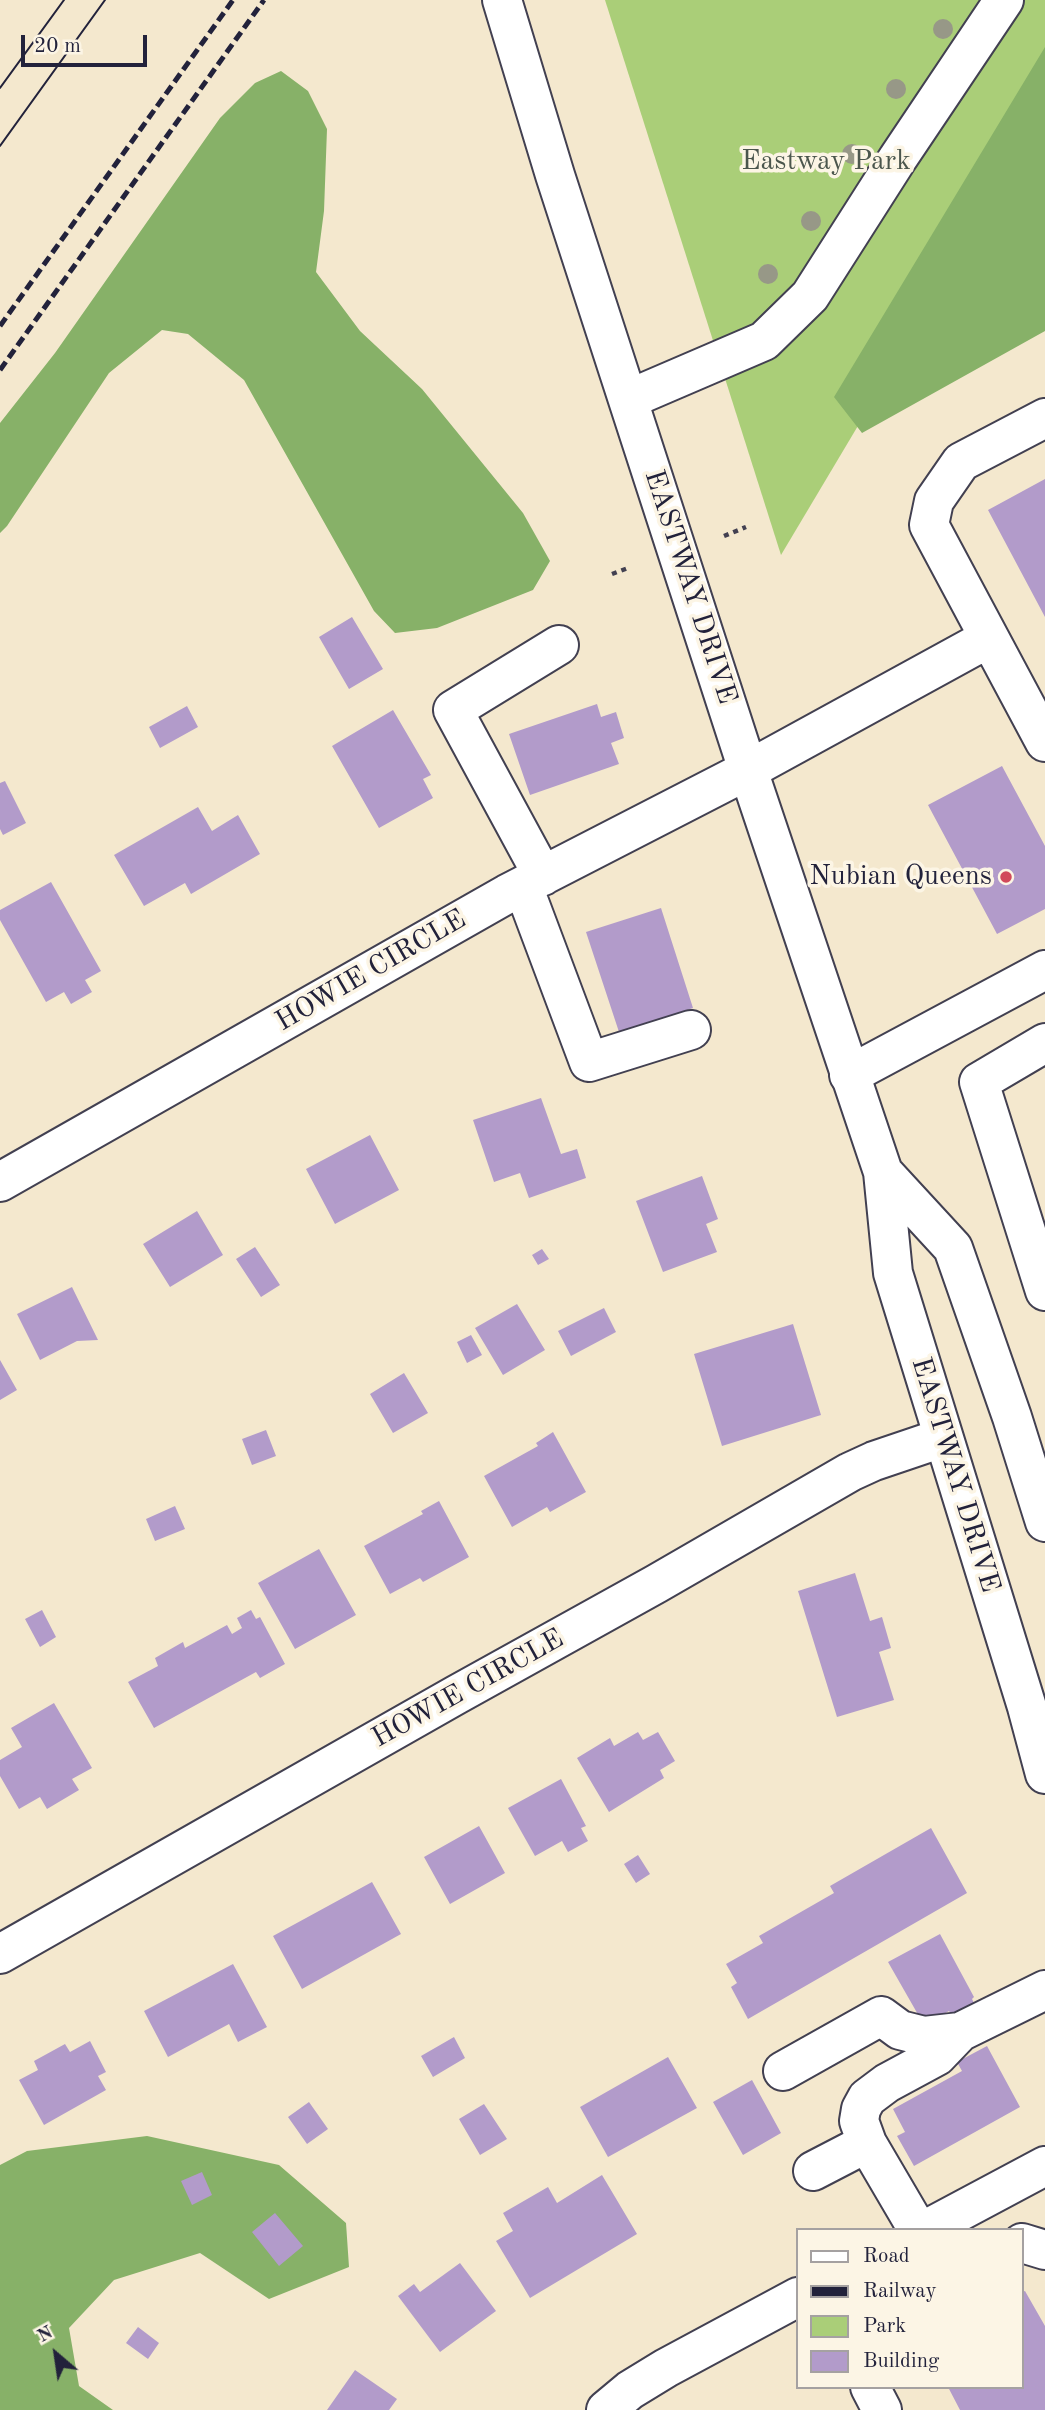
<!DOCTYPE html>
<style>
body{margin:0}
#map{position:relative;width:1045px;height:2410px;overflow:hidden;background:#f4e8ce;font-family:"Old Standard TT",serif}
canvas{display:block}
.legend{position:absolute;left:796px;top:2228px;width:228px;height:161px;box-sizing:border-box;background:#fcf5e5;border:2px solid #a5a1a1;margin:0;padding:9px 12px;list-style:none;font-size:21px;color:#22223b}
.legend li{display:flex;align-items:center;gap:14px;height:35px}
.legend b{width:35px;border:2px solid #a5a1a1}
.north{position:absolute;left:21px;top:2319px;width:70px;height:70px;-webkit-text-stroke:5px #fcf5e5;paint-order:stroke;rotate:331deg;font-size:19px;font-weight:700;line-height:28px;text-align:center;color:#22223b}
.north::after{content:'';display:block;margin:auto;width:24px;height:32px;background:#22223b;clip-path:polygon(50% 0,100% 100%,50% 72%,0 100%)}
.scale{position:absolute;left:21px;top:35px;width:126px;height:32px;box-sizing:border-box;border:4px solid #22223b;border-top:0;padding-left:9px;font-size:21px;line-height:24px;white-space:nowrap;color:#22223b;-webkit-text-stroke:5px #fcf5e5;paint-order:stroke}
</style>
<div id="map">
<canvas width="1045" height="2410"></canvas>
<ul class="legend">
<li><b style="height:9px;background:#fff"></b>Road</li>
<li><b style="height:9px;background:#22223b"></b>Railway</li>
<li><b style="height:19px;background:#aace78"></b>Park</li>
<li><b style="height:19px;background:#b29bca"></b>Building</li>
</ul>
<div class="north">N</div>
<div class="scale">20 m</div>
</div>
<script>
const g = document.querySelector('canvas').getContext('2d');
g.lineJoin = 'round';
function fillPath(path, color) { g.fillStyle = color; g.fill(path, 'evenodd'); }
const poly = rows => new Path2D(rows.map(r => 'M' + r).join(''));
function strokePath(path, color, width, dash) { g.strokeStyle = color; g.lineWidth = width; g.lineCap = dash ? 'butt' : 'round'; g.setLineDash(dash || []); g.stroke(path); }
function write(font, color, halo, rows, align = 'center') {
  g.font = font + ' "Old Standard TT",serif'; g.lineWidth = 7; g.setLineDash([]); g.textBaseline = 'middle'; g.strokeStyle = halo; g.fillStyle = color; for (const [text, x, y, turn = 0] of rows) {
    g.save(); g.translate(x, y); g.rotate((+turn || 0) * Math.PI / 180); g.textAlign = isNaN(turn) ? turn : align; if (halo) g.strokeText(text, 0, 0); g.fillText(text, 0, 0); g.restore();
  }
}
const green = poly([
 [605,0,1045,0,1045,112,781,555]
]);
const forest = poly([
 [1045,47,1045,331,862,433,834,397],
 [281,71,308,91,327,129,324,211,316,272,360,331,422,389,523,513,550,561,533,590,437,628,395,633,374,611,244,380,188,334,162,330,109,373,7,526,0,533,0,423,55,353,220,118,255,83],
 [147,2136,279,2165,346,2223,349,2267,269,2299,200,2253,114,2280,69,2328,79,2386,113,2410,0,2410,0,2165,27,2151]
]);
const building = poly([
 [1045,479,1045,617,988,510],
 [352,617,383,669,349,689,319,637],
 [597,704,601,717,616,712,624,738,611,743,619,764,530,795,509,734],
 [187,706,198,727,160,748,149,727],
 [393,710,431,775,423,779,433,798,379,828,332,746],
 [1002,766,1045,846,1045,909,997,934,928,805],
 [5,781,26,823,3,835,0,829,0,783],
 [198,807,212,831,238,815,260,854,191,894,185,883,144,906,114,855],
 [51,882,101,971,85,980,92,992,71,1004,64,992,46,1002,0,920,0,910],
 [661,908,693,1008,619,1032,586,932],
 [541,1098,561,1154,577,1149,586,1178,529,1198,520,1173,494,1182,473,1120],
 [370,1135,399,1190,335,1224,306,1169],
 [702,1176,718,1219,706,1224,717,1252,663,1272,636,1201],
 [197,1211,223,1255,170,1287,143,1244],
 [255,1247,280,1285,261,1297,236,1259],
 [542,1249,549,1259,538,1265,532,1255],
 [72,1287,98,1340,77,1341,40,1360,17,1314],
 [517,1304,545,1350,503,1375,475,1328],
 [604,1308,616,1332,571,1356,558,1331],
 [793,1324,821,1415,722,1446,694,1354],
 [471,1335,482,1355,467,1363,457,1342],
 [0,1360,17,1390,0,1400],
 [404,1373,428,1413,393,1433,370,1394],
 [266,1430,276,1456,252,1465,242,1439],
 [553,1432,586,1492,550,1512,547,1507,512,1527,484,1476,538,1446,536,1443],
 [439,1501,469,1557,423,1582,420,1578,390,1594,364,1546,423,1514,421,1511],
 [175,1506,185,1529,155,1541,146,1519],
 [319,1549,356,1615,295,1649,258,1583],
 [855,1573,870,1621,882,1617,891,1648,879,1652,894,1700,837,1717,798,1591],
 [42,1610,56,1637,40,1647,25,1619],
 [251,1610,256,1619,260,1617,285,1664,260,1678,256,1672,154,1728,128,1682,158,1666,155,1658,183,1642,185,1648,227,1625,232,1634,242,1628,237,1618],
 [54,1703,92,1768,72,1779,79,1790,47,1809,40,1797,19,1809,0,1776,0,1760,22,1747,11,1728],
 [638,1732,643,1740,658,1732,675,1761,660,1770,664,1778,609,1812,577,1758,610,1738,614,1746],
 [561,1779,586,1826,581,1828,588,1841,568,1852,562,1841,535,1856,508,1808],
 [479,1826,505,1873,450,1904,424,1857],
 [931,1828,967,1893,748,2019,731,1987,737,1983,726,1964,763,1943,759,1936,834,1893,830,1886],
 [638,1855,650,1874,636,1883,624,1864],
 [372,1882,401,1934,302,1989,273,1936],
 [940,1934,974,1997,972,1999,975,2005,953,2017,949,2011,924,2025,888,1962],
 [233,1964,267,2027,238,2042,229,2024,168,2057,144,2011],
 [454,2037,465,2058,433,2077,421,2056],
 [90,2041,106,2072,98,2076,106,2090,44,2125,19,2080,38,2070,34,2061,65,2044,70,2052],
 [987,2046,1020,2107,914,2166,897,2136,905,2132,893,2109,962,2071,957,2062],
 [668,2057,697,2108,608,2157,580,2107],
 [752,2080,781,2133,743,2155,713,2102],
 [309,2102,328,2129,307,2144,288,2117],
 [484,2104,507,2139,480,2155,459,2119],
 [202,2172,212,2195,192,2205,181,2181],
 [602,2175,637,2234,530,2298,496,2241,513,2231,503,2213,548,2187,557,2203],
 [275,2213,303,2246,279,2266,252,2232],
 [460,2263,496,2311,440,2352,398,2296,414,2284,420,2292],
 [1025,2291,1045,2326,1045,2410,960,2410,948,2387,1022,2387,1022,2292],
 [138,2327,159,2343,148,2359,126,2343],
 [355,2370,397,2399,389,2410,327,2410]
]);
const path = poly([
 [724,536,746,527],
 [612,574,628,568]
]);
const minor = poly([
 [629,399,764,341,810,296,898,158,1004,0],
 [1045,418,961,462,934,501,929,525,1045,742],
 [543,876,453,710,559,645],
 [523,886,589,1062,691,1030],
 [1045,1043,979,1082,1045,1291],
 [849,1075,1045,970],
 [0,1182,507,894,748,770,989,638],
 [0,1954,456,1695,656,1584,850,1472,874,1461,942,1438],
 [783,2071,881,2016,900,2030,924,2036,960,2032,1045,1990],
 [867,2143,859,2121,861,2109,867,2098,887,2083,937,2056,960,2032],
 [813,2171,867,2143,918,2230],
 [925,2230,1045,2166],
 [1022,2243,1045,2250],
 [870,2387,882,2410],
 [606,2410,630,2390,666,2368,798,2297]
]);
const major = poly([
 [502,0,555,175,748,770,883,1172,893,1273,1027,1707,1045,1774],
 [883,1172,953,1248,1012,1417,1045,1522]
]);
const tram = poly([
 [0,88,64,0],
 [0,146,105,0]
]);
const rail = poly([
 [0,326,233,0],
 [0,370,264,0]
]);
const trees = [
 [943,29],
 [896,89],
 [852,154],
 [811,221],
 [768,274]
];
const markers = [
 [1006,877,7,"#d1495b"]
];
const parkNames = [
 ["Eastway Park",826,162]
];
const streetNames = [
 ["EASTWAY DRIVE",690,587,72],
 ["HOWIE CIRCLE",371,971,-30],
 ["EASTWAY DRIVE",955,1475,73],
 ["HOWIE CIRCLE",468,1689,-29]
];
const poiNames = [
 ["Nubian Queens",992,877]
];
fillPath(green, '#aace78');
fillPath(forest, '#87b168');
fillPath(building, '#b29bca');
strokePath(minor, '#424051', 42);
strokePath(major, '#424051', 42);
strokePath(path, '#424051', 4.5, [5, 5]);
strokePath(minor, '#fff', 38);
strokePath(major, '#fff', 38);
strokePath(tram, '#22223b', 2);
strokePath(rail, '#22223b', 5, [10, 5]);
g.fillStyle = '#979887';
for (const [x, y] of trees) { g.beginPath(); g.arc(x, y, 10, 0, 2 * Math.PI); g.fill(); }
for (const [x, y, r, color] of markers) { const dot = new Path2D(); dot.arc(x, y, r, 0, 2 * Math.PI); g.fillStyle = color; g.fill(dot); strokePath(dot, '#fcf5e5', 2.5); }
write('28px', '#4b564d', '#fcf5e5', parkNames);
write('28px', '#22223b', '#fcf5e5', streetNames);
write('28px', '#22223b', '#fcf5e5', poiNames, 'right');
</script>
